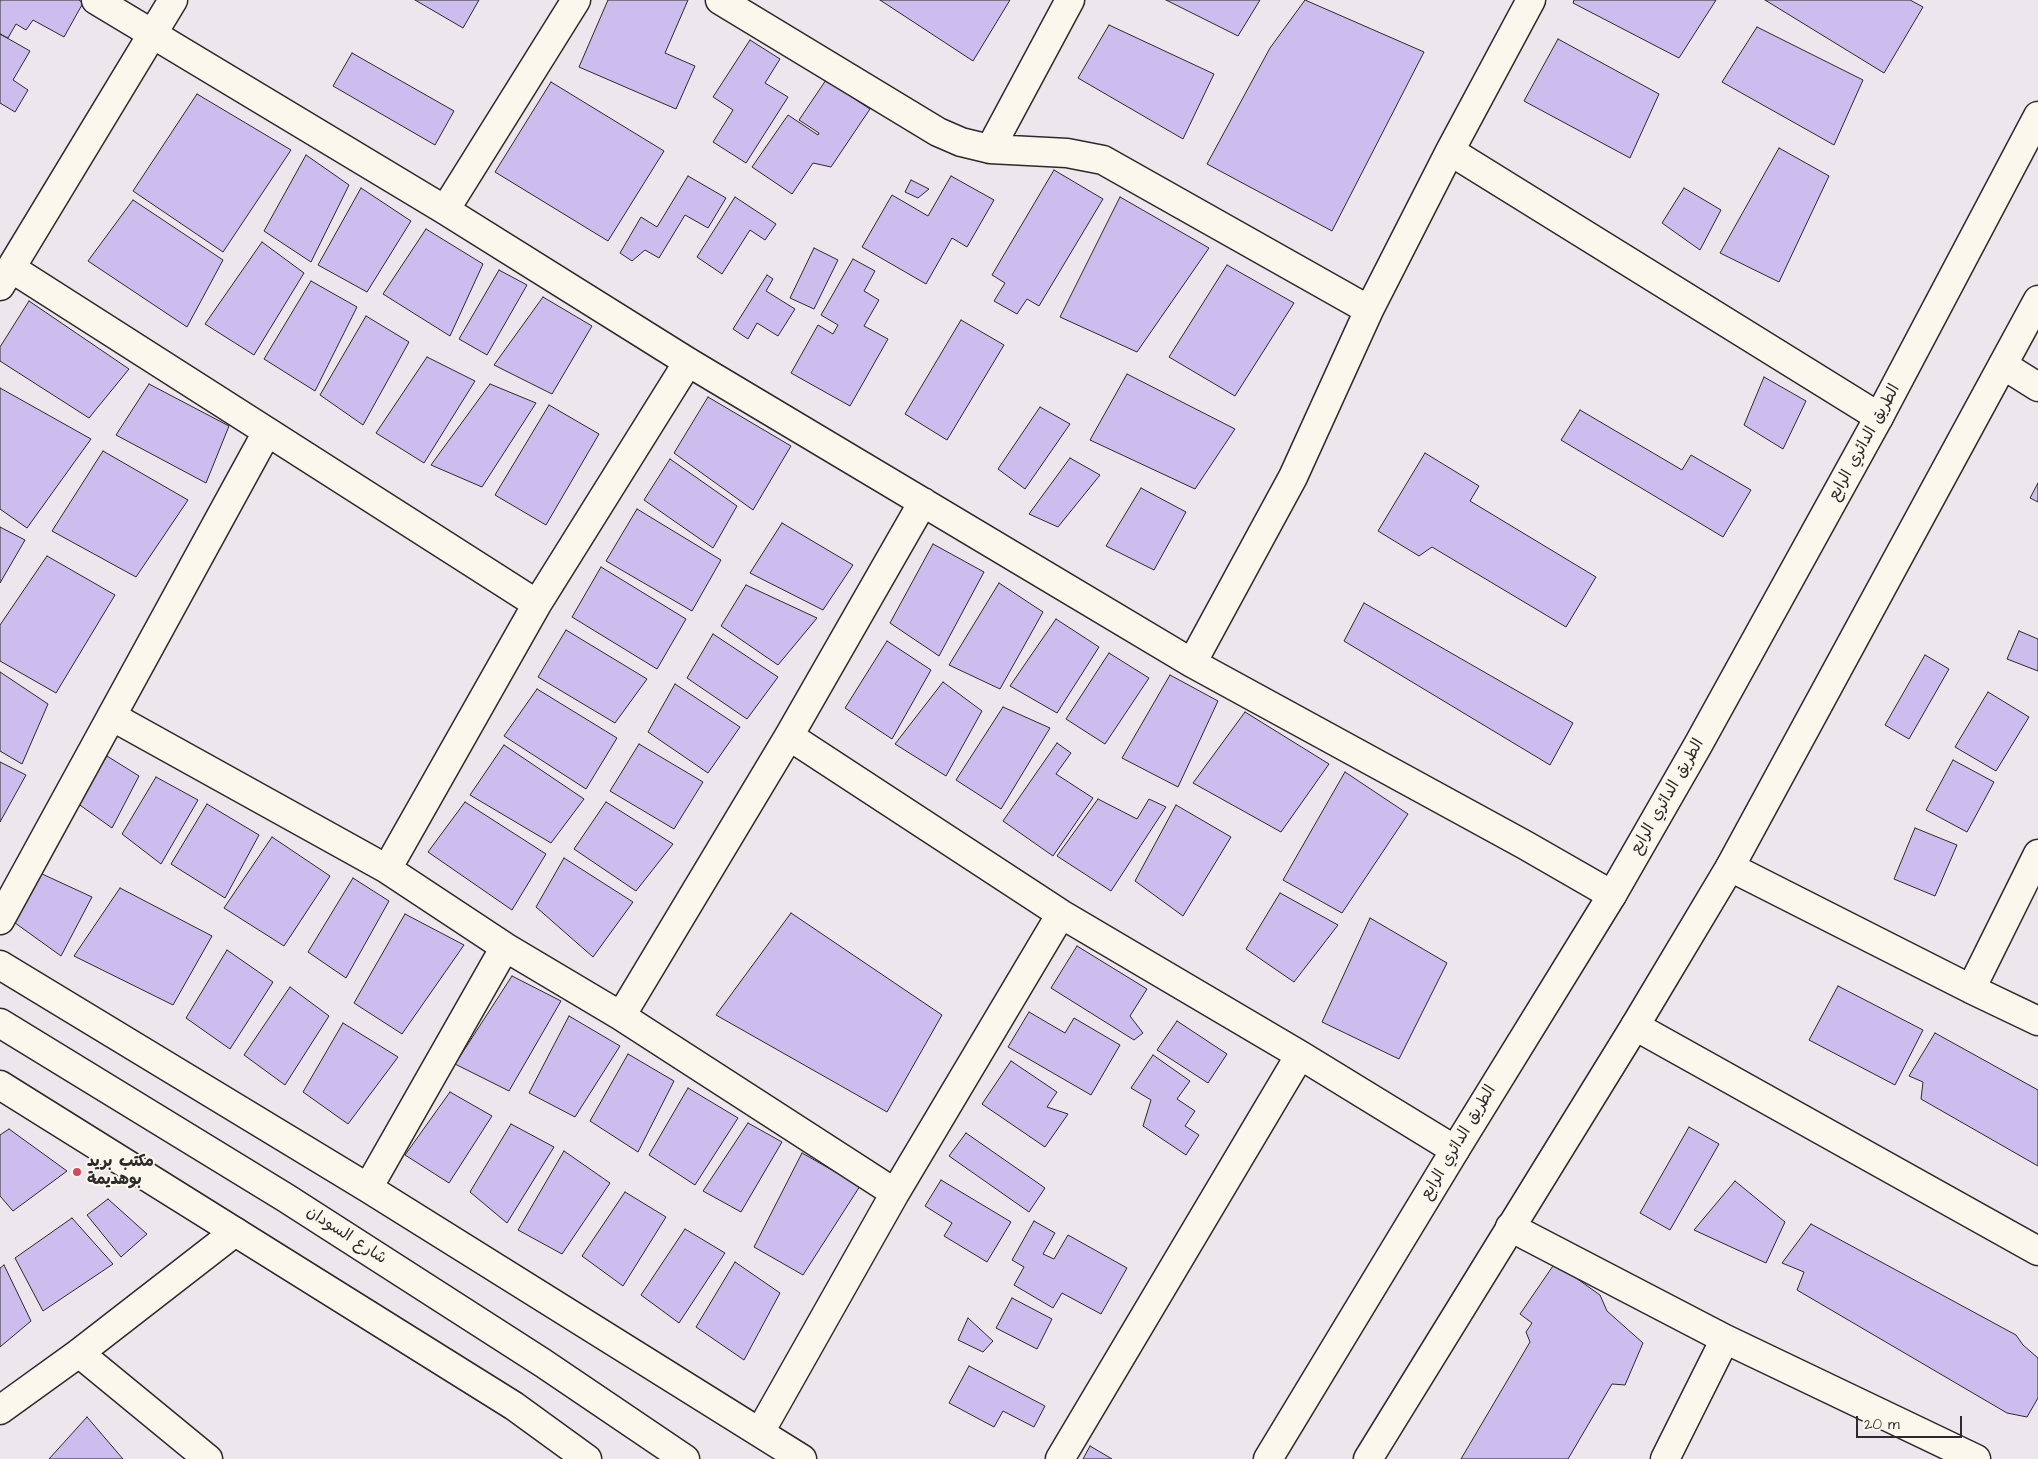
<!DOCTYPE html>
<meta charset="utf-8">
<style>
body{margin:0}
#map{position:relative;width:2038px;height:1459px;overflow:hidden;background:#ede6ed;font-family:"Architects Daughter",sans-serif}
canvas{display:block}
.scale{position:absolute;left:1856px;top:1416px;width:106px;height:22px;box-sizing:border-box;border:2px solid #2b2b2b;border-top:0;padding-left:6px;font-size:15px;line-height:18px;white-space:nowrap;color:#2b2b2b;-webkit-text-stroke:4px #fbf7ec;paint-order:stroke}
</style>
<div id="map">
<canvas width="2038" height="1459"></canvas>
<div class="scale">20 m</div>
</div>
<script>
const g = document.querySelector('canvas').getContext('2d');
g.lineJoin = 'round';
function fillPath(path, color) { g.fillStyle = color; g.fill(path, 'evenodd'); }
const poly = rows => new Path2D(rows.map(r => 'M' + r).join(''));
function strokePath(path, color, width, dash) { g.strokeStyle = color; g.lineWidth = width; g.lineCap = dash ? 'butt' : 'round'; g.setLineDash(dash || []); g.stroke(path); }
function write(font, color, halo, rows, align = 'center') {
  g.font = font + ' "Architects Daughter","Playpen Sans Arabic",sans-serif'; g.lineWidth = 4; g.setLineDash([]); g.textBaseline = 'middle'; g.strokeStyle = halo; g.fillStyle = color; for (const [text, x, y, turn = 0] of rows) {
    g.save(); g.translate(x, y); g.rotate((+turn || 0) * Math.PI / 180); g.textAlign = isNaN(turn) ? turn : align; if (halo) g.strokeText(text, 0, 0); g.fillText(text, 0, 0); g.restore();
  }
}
const building = poly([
 [0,0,79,0,83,3,64,37,33,20,26,30,16,24,8,38,0,34,0,0],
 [415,0,479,0,463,28,415,0],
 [608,0,688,0,665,53,695,66,676,109,579,67,608,0],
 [880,0,1010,0,973,61,880,0],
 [1166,0,1260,0,1238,36,1166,0],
 [1305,0,1424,52,1332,231,1207,164,1270,48,1305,0],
 [1574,0,1716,0,1679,58,1573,3,1574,0],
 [1765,0,1910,0,1923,7,1884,73,1765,0],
 [1109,25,1214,74,1183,139,1078,78,1109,25],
 [1757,27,1863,80,1834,145,1722,82,1757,27],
 [0,34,30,51,13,80,28,90,15,112,0,103,0,34],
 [1558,39,1659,94,1630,158,1524,101,1558,39],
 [750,40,780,59,765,83,788,97,746,163,713,142,733,110,713,97,750,40],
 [352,53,454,111,435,145,333,86,352,53],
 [826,80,870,109,831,167,813,163,792,194,752,167,788,115,818,135,819,133,799,120,826,80],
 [551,82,664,151,608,241,495,172,551,82],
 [197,94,291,150,223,252,133,191,197,94],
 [1779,148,1829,176,1779,282,1720,253,1779,148],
 [306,155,349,185,311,262,264,231,306,155],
 [1054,170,1103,199,1039,306,1027,299,1017,314,994,301,1005,283,992,275,1054,170],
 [688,176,726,198,708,228,685,215,659,258,645,250,632,261,620,253,641,217,657,227,688,176],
 [951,176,994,200,967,247,952,238,926,284,862,247,892,195,928,216,951,176],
 [911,180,929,189,918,198,905,192,911,180],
 [361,188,411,221,367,292,318,265,361,188],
 [1684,188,1721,210,1700,250,1662,223,1684,188],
 [735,197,776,224,765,240,750,230,722,274,697,257,735,197],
 [1120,197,1209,248,1137,352,1060,317,1120,197],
 [133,200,223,260,187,327,88,261,133,200],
 [426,229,483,264,450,336,383,294,426,229],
 [262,242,304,273,254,355,205,324,262,242],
 [814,248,838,260,814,309,790,298,814,248],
 [853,259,875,271,864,291,879,300,864,326,888,339,850,406,791,373,818,325,833,334,838,325,821,315,853,259],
 [1227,265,1294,303,1235,396,1169,357,1227,265],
 [499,270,527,285,487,355,459,339,499,270],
 [767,275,773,279,766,291,795,309,778,336,757,323,748,339,733,329,767,275],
 [311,281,357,307,315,391,264,359,311,281],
 [543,297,592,326,552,394,494,365,543,297],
 [29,301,129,369,89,418,0,361,0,347,29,301],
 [366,316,409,342,363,425,320,395,366,316],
 [961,320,1004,345,947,440,905,414,961,320],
 [427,357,475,381,424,463,376,433,427,357],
 [1127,374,1235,429,1195,489,1090,440,1127,374],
 [1764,377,1806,401,1783,449,1744,425,1764,377],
 [149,384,229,426,206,483,116,435,149,384],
 [490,384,536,403,482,487,431,465,490,384],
 [0,388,91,439,27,528,0,509,0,388],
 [708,397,791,446,753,510,674,453,708,397],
 [549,405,599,434,546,525,495,495,549,405],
 [1040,407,1070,424,1025,489,998,469,1040,407],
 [1580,410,1682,470,1691,455,1751,490,1723,537,1561,440,1580,410],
 [103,451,188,500,136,577,52,531,103,451],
 [1425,453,1479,486,1470,501,1596,577,1566,627,1432,547,1419,556,1378,531,1425,453],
 [1070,458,1100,475,1058,527,1029,514,1070,458],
 [670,459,737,506,713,548,644,500,670,459],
 [2038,483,2038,502,2030,498,2038,483],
 [1141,488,1186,512,1154,570,1106,546,1141,488],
 [637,509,721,560,692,611,606,561,637,509],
 [782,523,853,565,823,610,750,573,782,523],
 [0,527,25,540,0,583,0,527],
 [933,544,984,572,939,656,890,623,933,544],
 [47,556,115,595,56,693,0,661,0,625,47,556],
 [601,567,686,619,657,669,572,617,601,567],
 [999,583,1043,612,1000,689,949,665,999,583],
 [746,585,817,618,778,665,721,626,746,585],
 [1364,603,1573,723,1550,765,1344,641,1364,603],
 [1056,619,1099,647,1057,713,1010,686,1056,619],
 [566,630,647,679,615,723,538,677,566,630],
 [2019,631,2038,639,2038,671,2007,659,2019,631],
 [713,634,778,677,747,719,687,678,713,634],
 [887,641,931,670,892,739,845,708,887,641],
 [1109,653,1149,678,1105,744,1066,719,1109,653],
 [1925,655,1949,669,1909,739,1885,725,1925,655],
 [0,672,48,704,22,764,0,751,0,672],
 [1170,675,1218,701,1178,787,1122,758,1170,675],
 [943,682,982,711,946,776,895,744,943,682],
 [675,684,740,727,708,773,648,732,675,684],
 [537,689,617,738,586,789,504,736,537,689],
 [1988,692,2029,717,1996,771,1955,747,1988,692],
 [1003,707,1050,728,1001,809,956,780,1003,707],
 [1245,712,1329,764,1281,832,1193,783,1245,712],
 [1057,743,1071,753,1056,774,1093,798,1053,856,1003,821,1057,743],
 [639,744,703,782,674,829,610,791,639,744],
 [504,745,584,799,551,843,470,795,504,745],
 [107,756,139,776,112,828,77,803,107,756],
 [1953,760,1994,782,1967,832,1926,810,1953,760],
 [0,762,26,775,0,822,0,762],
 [1345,772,1408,814,1342,913,1283,880,1345,772],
 [156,777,198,800,161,864,122,834,156,777],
 [1098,799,1137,819,1149,799,1166,807,1111,891,1057,856,1098,799],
 [465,802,546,854,512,910,428,852,465,802],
 [606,802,673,844,636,891,574,849,606,802],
 [207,804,259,835,225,898,171,864,207,804],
 [1176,805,1231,837,1183,916,1135,881,1176,805],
 [1915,828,1957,845,1935,896,1894,879,1915,828],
 [272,837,330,876,284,946,224,908,272,837],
 [564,858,633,902,593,957,536,907,564,858],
 [40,873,92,897,61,956,11,920,40,873],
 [353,878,389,901,346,978,308,952,353,878],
 [120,888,212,936,173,1005,74,956,120,888],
 [1280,893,1338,925,1294,982,1246,949,1280,893],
 [791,913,942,1015,887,1112,716,1015,791,913],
 [405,914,464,945,402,1034,354,1003,405,914],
 [1370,918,1447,963,1399,1059,1322,1022,1370,918],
 [1077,946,1147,989,1130,1016,1143,1033,1134,1040,1051,988,1077,946],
 [227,950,273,982,230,1049,186,1018,227,950],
 [512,976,561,1001,509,1091,455,1064,512,976],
 [1838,986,1923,1030,1895,1085,1809,1040,1838,986],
 [290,987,329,1016,285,1085,244,1055,290,987],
 [1029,1012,1065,1033,1074,1018,1120,1045,1091,1095,1008,1047,1029,1012],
 [569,1016,620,1046,575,1117,529,1093,569,1016],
 [1177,1021,1227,1054,1208,1083,1157,1050,1177,1021],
 [343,1023,398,1057,348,1124,303,1092,343,1023],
 [1935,1033,2038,1090,2038,1166,1921,1099,1923,1082,1909,1076,1935,1033],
 [628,1054,674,1081,638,1152,590,1121,628,1054],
 [1153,1055,1190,1081,1177,1099,1195,1111,1185,1126,1199,1135,1186,1155,1143,1126,1151,1100,1131,1088,1153,1055],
 [1011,1061,1057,1092,1047,1107,1068,1114,1045,1147,982,1104,1011,1061],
 [688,1088,738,1118,695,1185,649,1155,688,1088],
 [450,1092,492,1116,449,1183,405,1155,450,1092],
 [748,1123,782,1142,741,1212,703,1191,748,1123],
 [511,1124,554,1147,507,1223,470,1192,511,1124],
 [1689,1127,1719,1144,1670,1230,1640,1213,1689,1127],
 [9,1129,67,1171,13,1211,0,1196,0,1135,9,1129],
 [966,1133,1045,1188,1029,1212,949,1156,966,1133],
 [564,1151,610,1183,562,1254,518,1230,564,1151],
 [802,1153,860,1186,803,1275,754,1247,802,1153],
 [941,1180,1011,1222,987,1262,944,1236,952,1223,925,1206,941,1180],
 [1735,1181,1785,1222,1766,1263,1694,1230,1735,1181],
 [625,1192,666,1217,623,1286,582,1256,625,1192],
 [108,1199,147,1234,121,1257,87,1215,108,1199],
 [72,1218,113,1264,43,1311,15,1258,72,1218],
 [1034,1221,1055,1233,1043,1254,1054,1259,1068,1235,1127,1268,1101,1314,1062,1293,1053,1308,1014,1285,1024,1267,1012,1260,1034,1221],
 [1811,1224,2016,1335,2023,1345,2038,1358,2038,1398,2027,1417,2007,1413,1797,1290,1804,1272,1782,1263,1811,1224],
 [685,1229,725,1253,679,1323,641,1295,685,1229],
 [735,1262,780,1293,744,1360,696,1327,735,1262],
 [1555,1263,1600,1295,1607,1311,1643,1343,1625,1385,1612,1384,1568,1459,1461,1459,1530,1342,1526,1332,1532,1323,1520,1314,1555,1263],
 [4,1265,31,1321,0,1347,0,1268,4,1265],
 [1012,1298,1052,1319,1037,1349,996,1328,1012,1298],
 [968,1318,993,1341,983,1352,958,1340,968,1318],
 [969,1366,1045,1406,1034,1427,1003,1411,994,1427,949,1403,969,1366],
 [87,1417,123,1459,49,1459,87,1417],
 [1090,1446,1112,1459,1083,1459,1090,1446]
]);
const minor = poly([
 [96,0,445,210,688,362,1192,663,1525,845,1612,895],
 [720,0,938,132,961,142,990,149,1067,153,1103,160,1369,310],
 [990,149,1070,0],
 [1450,151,1879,417],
 [445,210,576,0],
 [11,268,537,604],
 [0,286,173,0],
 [2003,365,2038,387],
 [1192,663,1293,477,1369,310,1450,151,1531,0],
 [113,717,387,869,505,947,621,1016,895,1193],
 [789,736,1061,914,1300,1055,1455,1150],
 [1730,867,1971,989,2038,1021],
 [387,869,537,604,688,362],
 [0,920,267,432],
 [0,965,368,1188,802,1459],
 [1971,989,2038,854],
 [621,1016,789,736,923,502],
 [1635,1026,2038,1251],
 [368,1188,505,947],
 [1510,1227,1725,1339,1976,1459],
 [79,1353,208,1459],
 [0,1410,79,1353,235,1232],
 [760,1432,895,1193,1061,914],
 [1060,1459,1300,1055],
 [1665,1459,1725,1339]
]);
const secondary = poly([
 [0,1023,286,1198,543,1363,685,1459],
 [0,1085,514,1406,587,1459]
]);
const primary = poly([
 [1268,1459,1455,1150,1612,895,1698,745,1879,417,2038,116],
 [1368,1459,1635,1026,1730,867,2038,300]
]);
const markers = [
 [77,1172,5,"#d1495b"]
];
const streetNames = [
 ["الطريق الدائري الرابع",1865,443,-61],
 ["الطريق الدائري الرابع",1668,797,-60],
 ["الطريق الدائري الرابع",1459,1143,-59],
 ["شارع السودان",346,1236,33]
];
const poiNames = [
 ["مكتب بريد",87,1163],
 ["بوهديمة",87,1181]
];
fillPath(building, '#cdbdee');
strokePath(building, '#2b2b2b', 1);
strokePath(minor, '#2b2b2b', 31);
strokePath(secondary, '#2b2b2b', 31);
strokePath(primary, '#2b2b2b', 31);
strokePath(minor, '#fbf7ec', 28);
strokePath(secondary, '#fbf7ec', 28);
strokePath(primary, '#fbf7ec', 28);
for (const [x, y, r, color] of markers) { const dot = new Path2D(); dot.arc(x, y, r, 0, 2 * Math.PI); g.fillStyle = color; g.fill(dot); strokePath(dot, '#fbf7ec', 2); }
write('16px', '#2b2b2b', '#fbf7ec', streetNames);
write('bold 16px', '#2b2b2b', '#fbf7ec', poiNames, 'left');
</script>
